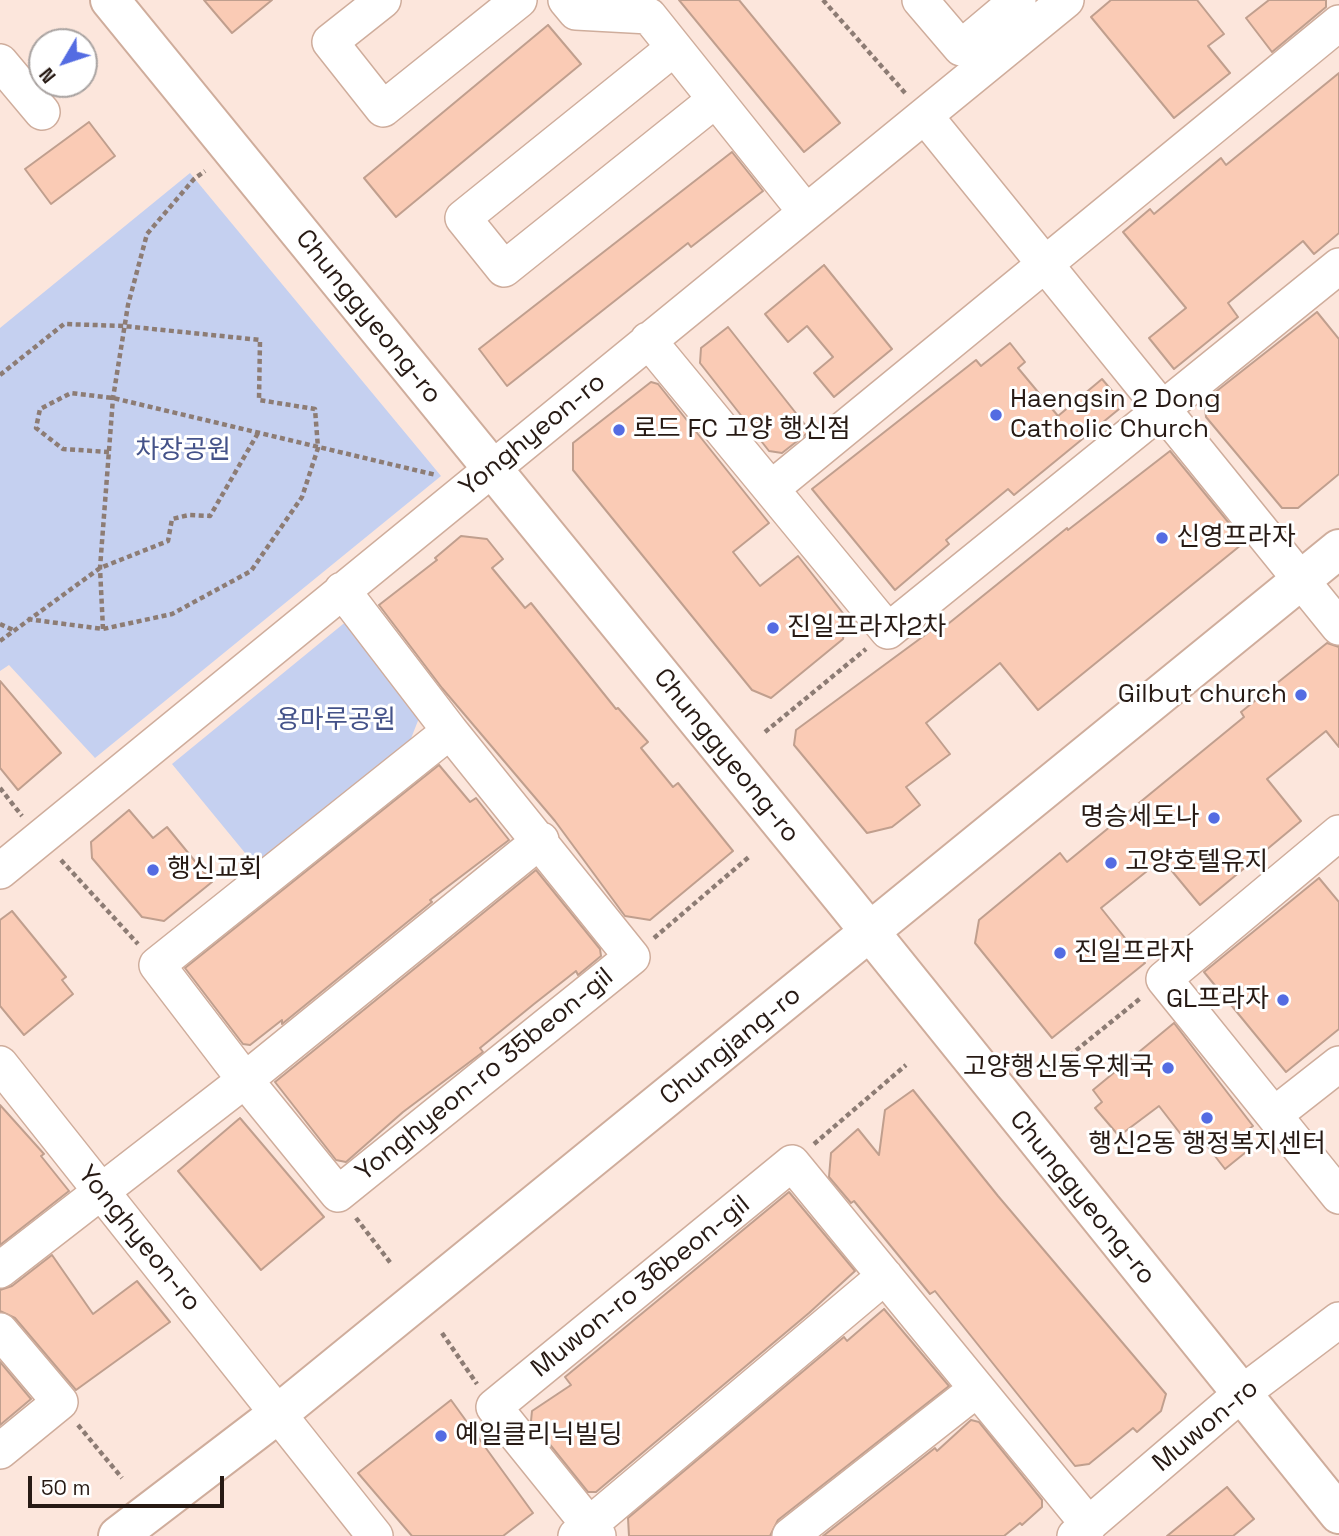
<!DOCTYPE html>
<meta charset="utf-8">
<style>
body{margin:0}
#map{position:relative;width:1339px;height:1536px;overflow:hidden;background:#fce6dc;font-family:"Space Grotesk",sans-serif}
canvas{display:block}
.north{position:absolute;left:28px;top:28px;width:70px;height:70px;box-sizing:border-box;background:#fff;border:2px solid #a9a3a1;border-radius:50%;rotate:231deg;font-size:19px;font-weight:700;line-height:28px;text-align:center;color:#271a14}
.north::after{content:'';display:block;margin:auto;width:24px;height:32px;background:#546ce2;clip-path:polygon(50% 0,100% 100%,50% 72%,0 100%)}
.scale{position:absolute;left:28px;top:1476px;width:196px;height:32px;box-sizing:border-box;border:4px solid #271a14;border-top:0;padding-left:9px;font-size:21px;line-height:24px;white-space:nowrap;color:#271a14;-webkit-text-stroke:5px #fff;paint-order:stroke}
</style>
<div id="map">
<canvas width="1339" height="1536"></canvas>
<div class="north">N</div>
<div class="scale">50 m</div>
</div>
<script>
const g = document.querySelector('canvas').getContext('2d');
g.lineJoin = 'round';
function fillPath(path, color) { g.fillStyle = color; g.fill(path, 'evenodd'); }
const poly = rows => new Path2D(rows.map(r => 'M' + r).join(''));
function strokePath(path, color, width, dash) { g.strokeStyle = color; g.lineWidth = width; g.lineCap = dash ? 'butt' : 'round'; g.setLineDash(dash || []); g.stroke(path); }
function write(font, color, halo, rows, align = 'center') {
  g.font = font + ' "Space Grotesk","Noto Sans KR",sans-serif'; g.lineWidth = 6; g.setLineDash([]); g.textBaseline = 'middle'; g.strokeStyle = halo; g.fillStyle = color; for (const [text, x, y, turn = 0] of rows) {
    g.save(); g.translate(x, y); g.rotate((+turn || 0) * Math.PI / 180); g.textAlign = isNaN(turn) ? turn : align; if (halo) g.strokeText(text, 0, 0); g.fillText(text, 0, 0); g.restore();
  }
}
const green = poly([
 [190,173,441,476,95,758,9,665,0,671,0,328],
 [348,620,421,713,403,759,259,870,172,764]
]);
const building = poly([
 [204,0,272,0,232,33,204,0],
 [679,0,739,0,840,123,804,152,679,0],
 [1111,0,1197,0,1224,34,1208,46,1230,73,1174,118,1091,17,1111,0],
 [1269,0,1326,0,1326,7,1272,52,1246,18,1269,0],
 [548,25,581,64,396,217,364,178,548,25],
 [1339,73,1339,233,1314,254,1303,241,1228,303,1238,317,1174,369,1149,338,1186,308,1123,232,1150,209,1154,214,1221,158,1226,165,1339,73],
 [89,122,115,156,51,204,25,169,89,122],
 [732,152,763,191,691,247,688,243,507,386,479,349,732,152],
 [824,265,892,349,834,397,814,373,833,357,807,326,788,342,765,314,824,265],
 [1317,312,1339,339,1339,474,1298,508,1282,508,1206,417,1204,401,1317,312],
 [728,327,810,431,782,453,769,451,700,363,701,348,728,327],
 [1010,343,1025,362,1018,368,1058,416,1102,379,1124,405,1014,495,1008,489,946,540,949,544,895,590,812,489,976,360,981,366,1010,343],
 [651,382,658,384,769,523,733,552,760,586,798,556,846,617,843,639,771,698,752,690,573,470,573,443,651,382],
 [1170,451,1242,539,1241,545,1038,710,1000,663,926,723,950,754,906,787,920,805,892,827,867,833,794,745,796,730,940,624,943,628,1067,528,1068,530,1170,451],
 [461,536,487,539,503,559,492,568,525,608,531,603,616,709,618,708,648,742,641,748,673,787,678,783,733,851,650,920,625,916,555,821,442,688,379,605,437,560,435,558,461,536],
 [1327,643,1339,647,1339,747,1326,731,1267,779,1301,821,1200,905,1162,859,1101,908,1145,963,1052,1038,975,943,979,920,1060,853,1067,862,1244,717,1241,712,1327,643],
 [0,681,61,753,18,790,0,768,0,681],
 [439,765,470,802,476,798,509,840,430,900,432,902,282,1024,282,1020,250,1045,243,1044,185,968,439,765],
 [129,810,153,838,167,827,212,882,164,921,142,917,92,858,91,842,129,810],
 [536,870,600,949,601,956,578,975,576,971,534,1004,480,1048,483,1052,403,1112,346,1162,336,1160,275,1082,536,870],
 [1319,878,1339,902,1339,1029,1286,1072,1204,972,1319,878],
 [12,911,66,977,62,980,73,994,24,1035,0,1006,0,920,12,911],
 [1174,1023,1253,1126,1241,1135,1251,1148,1225,1169,1204,1142,1193,1150,1159,1106,1119,1136,1095,1108,1102,1102,1093,1090,1174,1023],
 [913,1090,998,1196,1166,1394,1161,1411,1137,1432,1133,1428,1089,1464,1075,1466,935,1291,930,1294,854,1201,851,1203,829,1177,831,1153,858,1129,879,1155,885,1110,913,1090],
 [0,1105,44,1154,41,1156,69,1191,0,1245,0,1105],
 [240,1118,324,1217,261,1270,178,1171,240,1118],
 [789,1192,855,1271,809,1313,596,1492,588,1492,531,1421,532,1411,571,1385,565,1377,789,1192],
 [52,1255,93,1314,137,1281,170,1322,76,1390,15,1318,0,1311,0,1290,12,1286,52,1255],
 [884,1309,949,1386,778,1520,770,1536,629,1536,628,1518,838,1342,844,1337,847,1341,884,1309],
 [0,1362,31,1399,0,1425,0,1362],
 [451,1400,533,1513,503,1536,412,1536,358,1473,451,1400],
 [971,1420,979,1422,1042,1500,1042,1507,1022,1525,1020,1523,1004,1536,823,1536,935,1448,937,1451,971,1420],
 [1227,1487,1254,1519,1233,1536,1167,1536,1227,1487]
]);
const path = poly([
 [823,0,906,94],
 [0,375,64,324,124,326,260,340,259,400,315,409,318,448,302,497,251,571,172,614,103,629,27,619],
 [109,452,63,449,36,428,40,409,71,393,113,398,436,475],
 [0,624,13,630],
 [103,629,100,568,113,398,128,305,147,234,194,179,205,171],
 [0,641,100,568,168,541,172,519,189,515,210,516,258,433],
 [765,732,866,649],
 [0,788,22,816],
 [61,860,138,944],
 [654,938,750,856],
 [1043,1077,1142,997],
 [814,1144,906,1065],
 [356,1218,392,1265],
 [442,1333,477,1384],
 [78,1425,122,1478]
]);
const minor = poly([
 [383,0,330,42,383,109,519,0],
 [566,0,576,12,649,16,805,211],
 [920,0,961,48,1018,0],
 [674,48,463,218,504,269,715,100],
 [0,62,42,112],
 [925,116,1339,627],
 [648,340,888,631,1339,266],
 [772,488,1339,23],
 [342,590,450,731],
 [450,731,632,957,338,1194,245,1080,157,965,450,731],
 [1339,833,1164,979,1339,1196],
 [0,871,1066,0],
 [0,1064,375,1536],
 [1274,1115,1339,1064],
 [0,1270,245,1080,541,840],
 [0,1331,60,1402,0,1451],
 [576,1536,885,1276],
 [598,1536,494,1407,792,1163,1089,1525],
 [790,1536,977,1389],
 [1075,1536,1241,1394,1339,1320]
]);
const major = poly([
 [110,0,845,901,1339,1514],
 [118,1536,279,1413,1339,549]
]);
const markers = [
 [996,415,7,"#546ce2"],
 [619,430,7,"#546ce2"],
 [1162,538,7,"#546ce2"],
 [773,628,7,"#546ce2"],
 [1301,695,7,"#546ce2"],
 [1214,818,7,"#546ce2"],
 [1111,863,7,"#546ce2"],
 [153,870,7,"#546ce2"],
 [1060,953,7,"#546ce2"],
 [1283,1000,7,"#546ce2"],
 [1168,1068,7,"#546ce2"],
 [1207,1118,7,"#546ce2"],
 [441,1436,7,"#546ce2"]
];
const streetNames = [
 ["Chunggyeong-ro",368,317,51],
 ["Yonghyeon-ro",533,435,-39],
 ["Chunggyeong-ro",726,756,51],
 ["Chungjang-ro",731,1046,-39],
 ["Yonghyeon-ro 35beon-gil",485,1075,-39],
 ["Chunggyeong-ro",1082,1198,51],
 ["Yonghyeon-ro",139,1239,51],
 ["Muwon-ro 36beon-gil",641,1287,-39],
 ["Muwon-ro",1206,1426,-40]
];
const poiNames = [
 ["Haengsin 2 Dong",1010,400],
 ["Catholic Church",1010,430],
 ["로드 FC 고양 행신점",633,430],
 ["신영프라자",1176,538],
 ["진일프라자2차",787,628],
 ["Gilbut church",1287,695,"right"],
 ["명승세도나",1200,818,"right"],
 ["고양호텔유지",1125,863],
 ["행신교회",167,870],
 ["진일프라자",1074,953],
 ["GL프라자",1269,1000,"right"],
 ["고양행신동우체국",1154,1068,"right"],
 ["행신2동 행정복지센터",1207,1145,"center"],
 ["예일클리닉빌딩",455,1436]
];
const parkNames = [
 ["차장공원",183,451],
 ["용마루공원",336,721]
];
fillPath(green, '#c5d0f0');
fillPath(building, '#facbb5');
strokePath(building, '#c09f8e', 2);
strokePath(minor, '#cfad9c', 38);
strokePath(major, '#cfad9c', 42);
strokePath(path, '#8d7c74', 4.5, [5, 3.5]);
strokePath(minor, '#fff', 35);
strokePath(major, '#fff', 38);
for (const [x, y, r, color] of markers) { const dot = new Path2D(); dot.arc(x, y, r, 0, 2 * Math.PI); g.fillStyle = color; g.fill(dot); strokePath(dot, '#fff', 2.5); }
write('26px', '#271a14', '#fff', streetNames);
write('26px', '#271a14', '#fff', poiNames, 'left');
write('26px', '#445289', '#fff', parkNames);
</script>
